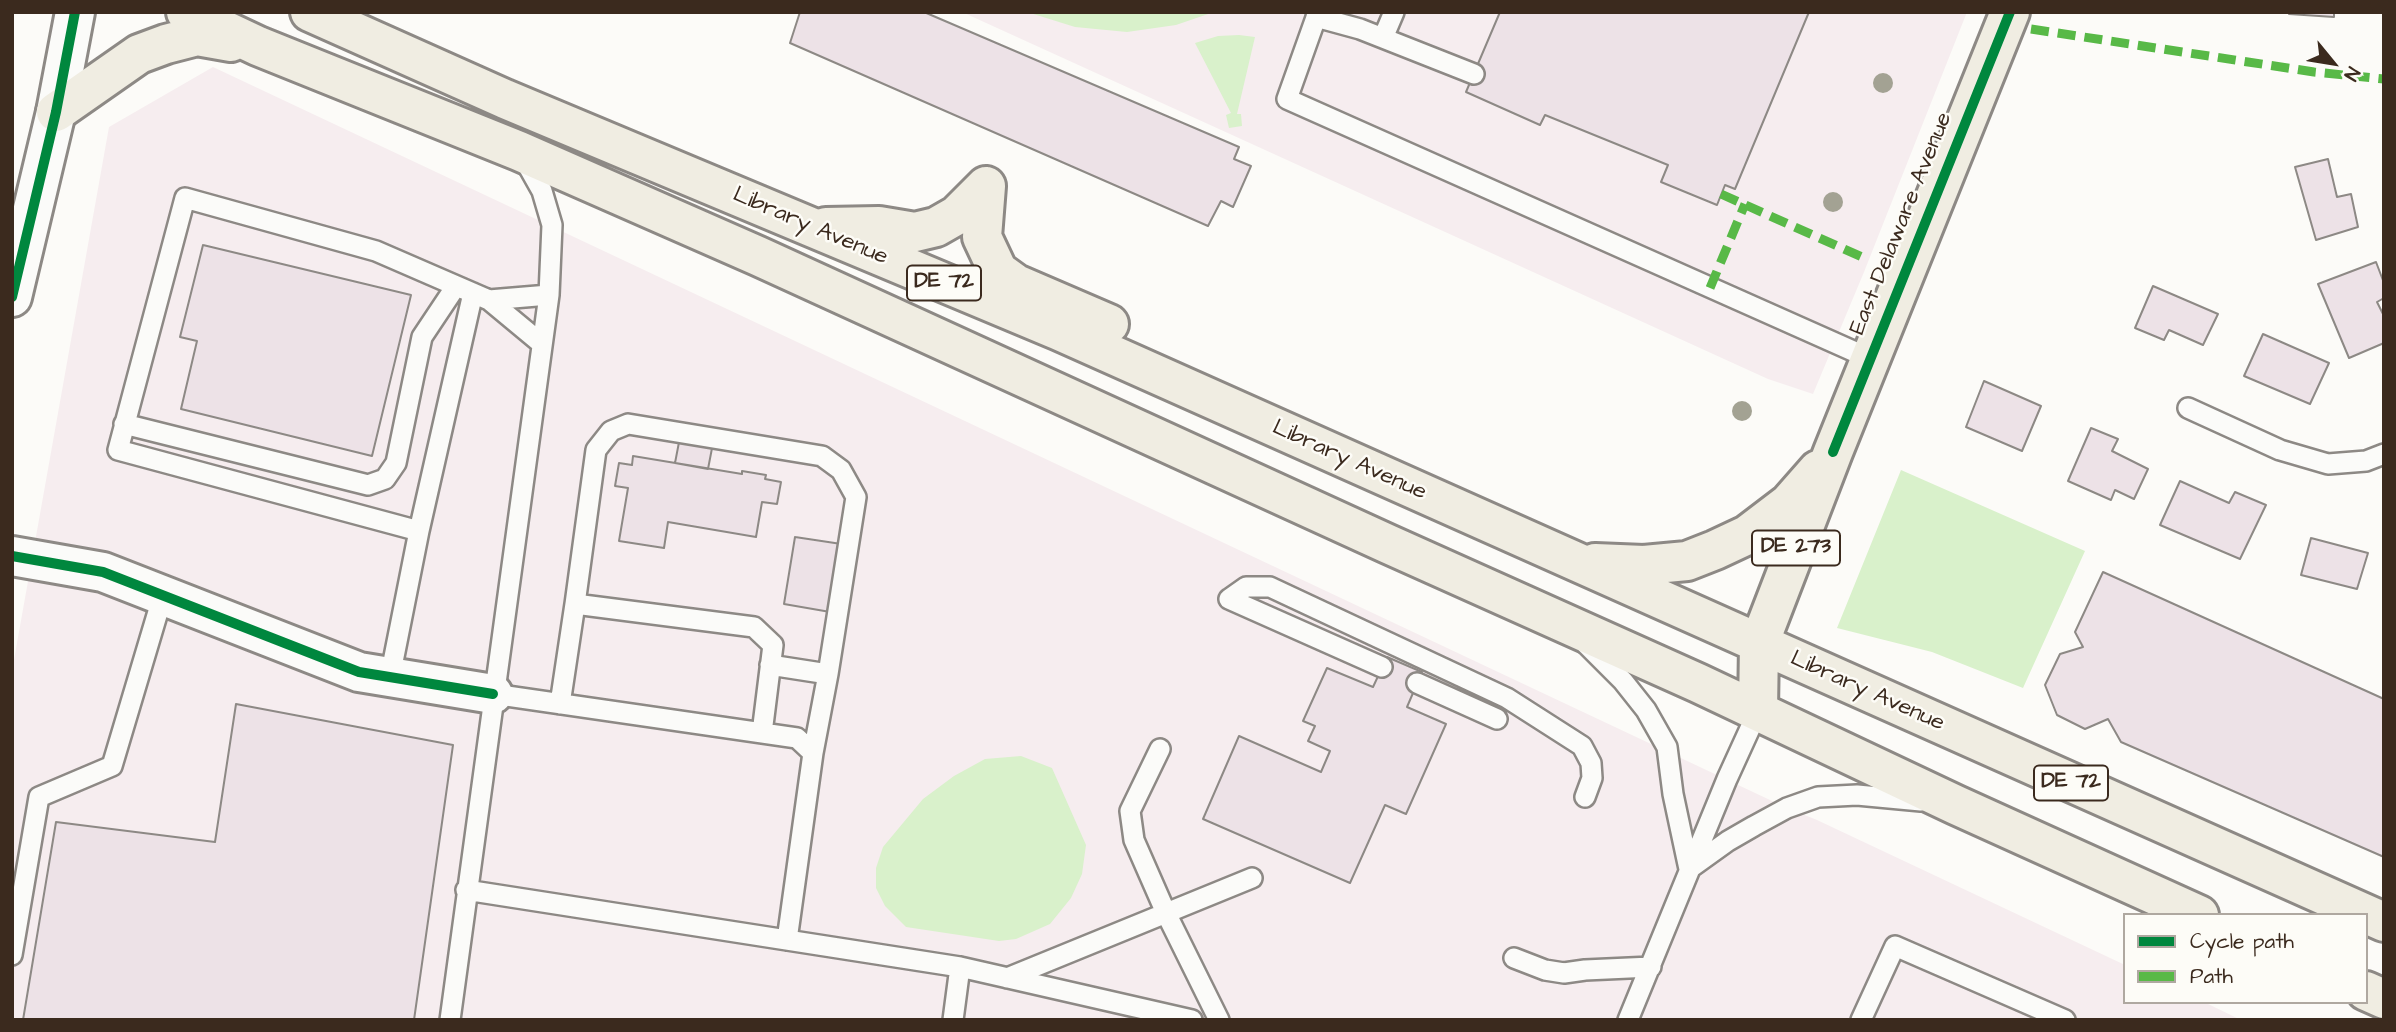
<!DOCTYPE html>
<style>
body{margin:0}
#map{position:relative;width:2396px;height:1032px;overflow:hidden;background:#fcfbf8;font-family:"Architects Daughter",sans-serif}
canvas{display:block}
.frame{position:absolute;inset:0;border:14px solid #3b2a1e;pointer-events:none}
.legend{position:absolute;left:2123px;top:913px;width:245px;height:91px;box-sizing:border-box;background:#fdfcf7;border:2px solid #afa8a0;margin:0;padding:9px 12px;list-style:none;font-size:21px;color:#3b2a1e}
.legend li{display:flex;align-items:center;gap:14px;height:35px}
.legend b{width:35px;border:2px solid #afa8a0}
.north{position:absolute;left:2298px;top:28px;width:70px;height:70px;-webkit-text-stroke:5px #fdfcf7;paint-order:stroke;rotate:120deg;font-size:19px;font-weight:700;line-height:28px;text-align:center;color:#3b2a1e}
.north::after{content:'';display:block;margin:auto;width:24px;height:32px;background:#3b2a1e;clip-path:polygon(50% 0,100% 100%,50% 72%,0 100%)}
</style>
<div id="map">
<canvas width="2396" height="1032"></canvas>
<div class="frame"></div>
<ul class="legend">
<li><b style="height:9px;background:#00873e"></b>Cycle path</li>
<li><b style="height:9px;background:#58b947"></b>Path</li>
</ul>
<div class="north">N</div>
</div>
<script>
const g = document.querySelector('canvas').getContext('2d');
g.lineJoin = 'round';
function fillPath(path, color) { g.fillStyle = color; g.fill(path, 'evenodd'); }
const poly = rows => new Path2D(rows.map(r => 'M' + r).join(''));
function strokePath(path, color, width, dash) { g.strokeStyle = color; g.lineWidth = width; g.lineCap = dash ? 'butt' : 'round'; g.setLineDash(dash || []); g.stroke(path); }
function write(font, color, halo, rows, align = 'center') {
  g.font = font + ' "Architects Daughter",sans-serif'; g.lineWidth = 5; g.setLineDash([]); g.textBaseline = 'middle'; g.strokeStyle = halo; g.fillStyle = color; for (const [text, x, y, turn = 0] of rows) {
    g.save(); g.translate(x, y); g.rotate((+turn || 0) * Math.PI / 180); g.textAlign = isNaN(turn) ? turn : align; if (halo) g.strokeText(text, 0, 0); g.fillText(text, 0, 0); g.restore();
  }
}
const built = poly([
 [962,12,1967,12,1864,272,1813,394,1768,379],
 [213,67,1787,808,1817,820,2125,965,2125,1002,2204,1002,2241,1020,12,1020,12,671,109,127]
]);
const green = poly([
 [1027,12,1214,12,1176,25,1127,32,1075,27],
 [1239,35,1255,37,1237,114,1241,114,1242,126,1229,128,1226,115,1231,113,1195,43,1218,36],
 [1901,470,2085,551,2023,688,1932,652,1837,628],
 [1021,756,1052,768,1086,845,1082,874,1071,898,1050,924,1016,939,999,941,906,927,885,906,876,888,876,868,883,847,923,799,954,776,985,759]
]);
const building = poly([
 [800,12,924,12,1239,147,1234,159,1251,166,1233,207,1221,201,1208,226,790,43,800,12],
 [1500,12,1809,12,1735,189,1725,185,1717,205,1661,182,1668,165,1545,115,1540,125,1466,92,1500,12],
 [2289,12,2334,12,2334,17,2289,14,2289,12],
 [2328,159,2337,197,2351,194,2358,227,2316,240,2295,167,2328,159],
 [203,245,411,295,372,456,181,409,197,341,180,337,203,245],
 [2376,262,2384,283,2384,298,2377,302,2384,316,2384,343,2349,358,2318,284,2376,262],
 [2153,286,2218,314,2203,345,2169,330,2164,340,2135,328,2153,286],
 [2263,334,2329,363,2310,404,2244,376,2263,334],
 [1984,381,2041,406,2022,451,1966,427,1984,381],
 [2091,428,2118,439,2112,451,2148,469,2134,499,2115,490,2111,500,2068,481,2091,428],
 [680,437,713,443,708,469,675,463,680,437],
 [633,456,742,474,742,471,766,475,765,479,781,482,777,504,762,502,756,537,668,522,664,548,619,541,628,488,615,486,619,463,632,465,633,456],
 [2180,481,2229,503,2235,492,2266,505,2240,559,2160,525,2180,481],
 [795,537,848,545,836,613,784,604,795,537],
 [2311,538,2368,553,2357,589,2301,575,2311,538],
 [2103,572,2384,699,2384,857,2121,742,2108,719,2085,729,2057,715,2045,685,2060,654,2083,647,2075,632,2103,572],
 [1387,657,1422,672,1407,707,1446,724,1406,814,1385,805,1350,883,1203,819,1239,736,1321,772,1330,751,1308,741,1315,726,1303,721,1327,668,1373,687,1387,657],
 [236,704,453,745,414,1020,23,1020,56,822,215,842,236,704]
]);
const lane = poly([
 [1318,12,1287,99,1871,359],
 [1316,17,1360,29,1474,74],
 [1383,38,1394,12],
 [489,300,549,295],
 [2188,408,2280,450,2328,464,2366,461,2384,454],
 [124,424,368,485,385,479,396,463,422,337,456,286],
 [419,531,118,450,185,198,376,251,489,300,542,344],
 [1229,599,1246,587,1270,587,1507,698,1582,746,1591,763,1592,778,1585,797],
 [1229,599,1382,667],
 [575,604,596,450,611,431,628,424,822,456,841,470,856,497,828,674,813,753,787,940],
 [1586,644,1623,681,1646,710,1667,747,1673,794,1689,869,1728,841,1754,826,1787,808,1818,797,1857,795,1921,801],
 [770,665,828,674],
 [390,677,419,531,473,293],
 [1417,683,1497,719],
 [493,694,797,738,813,753],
 [560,704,575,604,754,627,773,645,762,733],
 [1160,749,1130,811,1134,840,1166,913,1219,1020],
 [466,890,960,967,1192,1020],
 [12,955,39,797,112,766,163,595],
 [1514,958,1545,970,1564,973,1585,970,1651,967],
 [1007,978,1252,878],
 [450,1020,549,295,552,225,542,191,524,159],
 [953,1020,960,967],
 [1628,1020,1727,779,1758,711],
 [1861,1020,1895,946,2065,1020]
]);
const street = poly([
 [12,556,103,572,359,672,493,694]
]);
const secondary = poly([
 [12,297,56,112,75,12]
]);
const primary = poly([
 [186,12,258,46,519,151,758,256,1388,544,1698,683,1956,805,2199,915],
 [310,12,505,99,1057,330,2384,922],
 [56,112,139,54,166,44,197,36,231,42],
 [986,186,982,237,998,271,1016,284,1109,324],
 [826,227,879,226,915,232,936,227,957,215,986,186],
 [1595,563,1644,565,1687,561,1715,550,1747,535,1789,503,1818,470],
 [1758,711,1759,644,1833,452,2010,12],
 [2366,991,2384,999]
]);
const quiet = poly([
 [2031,29,2314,72,2384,79],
 [1721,194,1862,257],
 [1710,288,1745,204]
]);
const cycleway = poly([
 [12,297,56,112,75,12],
 [1833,452,2010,12],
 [12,556,103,572,359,672,493,694]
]);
const trees = [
 [1883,83],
 [1833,202],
 [1742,411]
];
const shields = [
 [944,283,74],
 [1796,548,88],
 [2071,783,74]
];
const shieldNames = [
 ["DE 72",944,283],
 ["DE 273",1796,548],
 ["DE 72",2071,783]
];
const streetNames = [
 ["East Delaware Avenue",1902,224,-68],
 ["Library Avenue",810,227,23],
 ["Library Avenue",1349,461,24],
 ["Library Avenue",1867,692,24]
];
fillPath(built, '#f6edef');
fillPath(green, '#d9f1cb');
fillPath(building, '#ede2e7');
strokePath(building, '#8d8985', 2);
strokePath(lane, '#8d8985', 24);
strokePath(street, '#8d8985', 44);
strokePath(secondary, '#8d8985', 44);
strokePath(primary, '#8d8985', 44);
strokePath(lane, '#fbfbf9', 19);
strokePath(street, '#fbfbf9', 38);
strokePath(secondary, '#fbfbf9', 38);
strokePath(primary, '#f0ede2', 38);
strokePath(quiet, '#58b947', 9, [18, 9]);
strokePath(cycleway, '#00873e', 10);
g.fillStyle = '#a3a293';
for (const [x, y] of trees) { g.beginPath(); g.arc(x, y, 10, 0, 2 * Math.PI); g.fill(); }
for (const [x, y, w] of shields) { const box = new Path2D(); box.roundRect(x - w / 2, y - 17.5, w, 35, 5); g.fillStyle = '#fdfcf7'; g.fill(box); strokePath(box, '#3b2a1e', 2); }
write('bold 21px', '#3b2a1e', null, shieldNames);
write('23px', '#3b2a1e', '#fdfcf7', streetNames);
</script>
